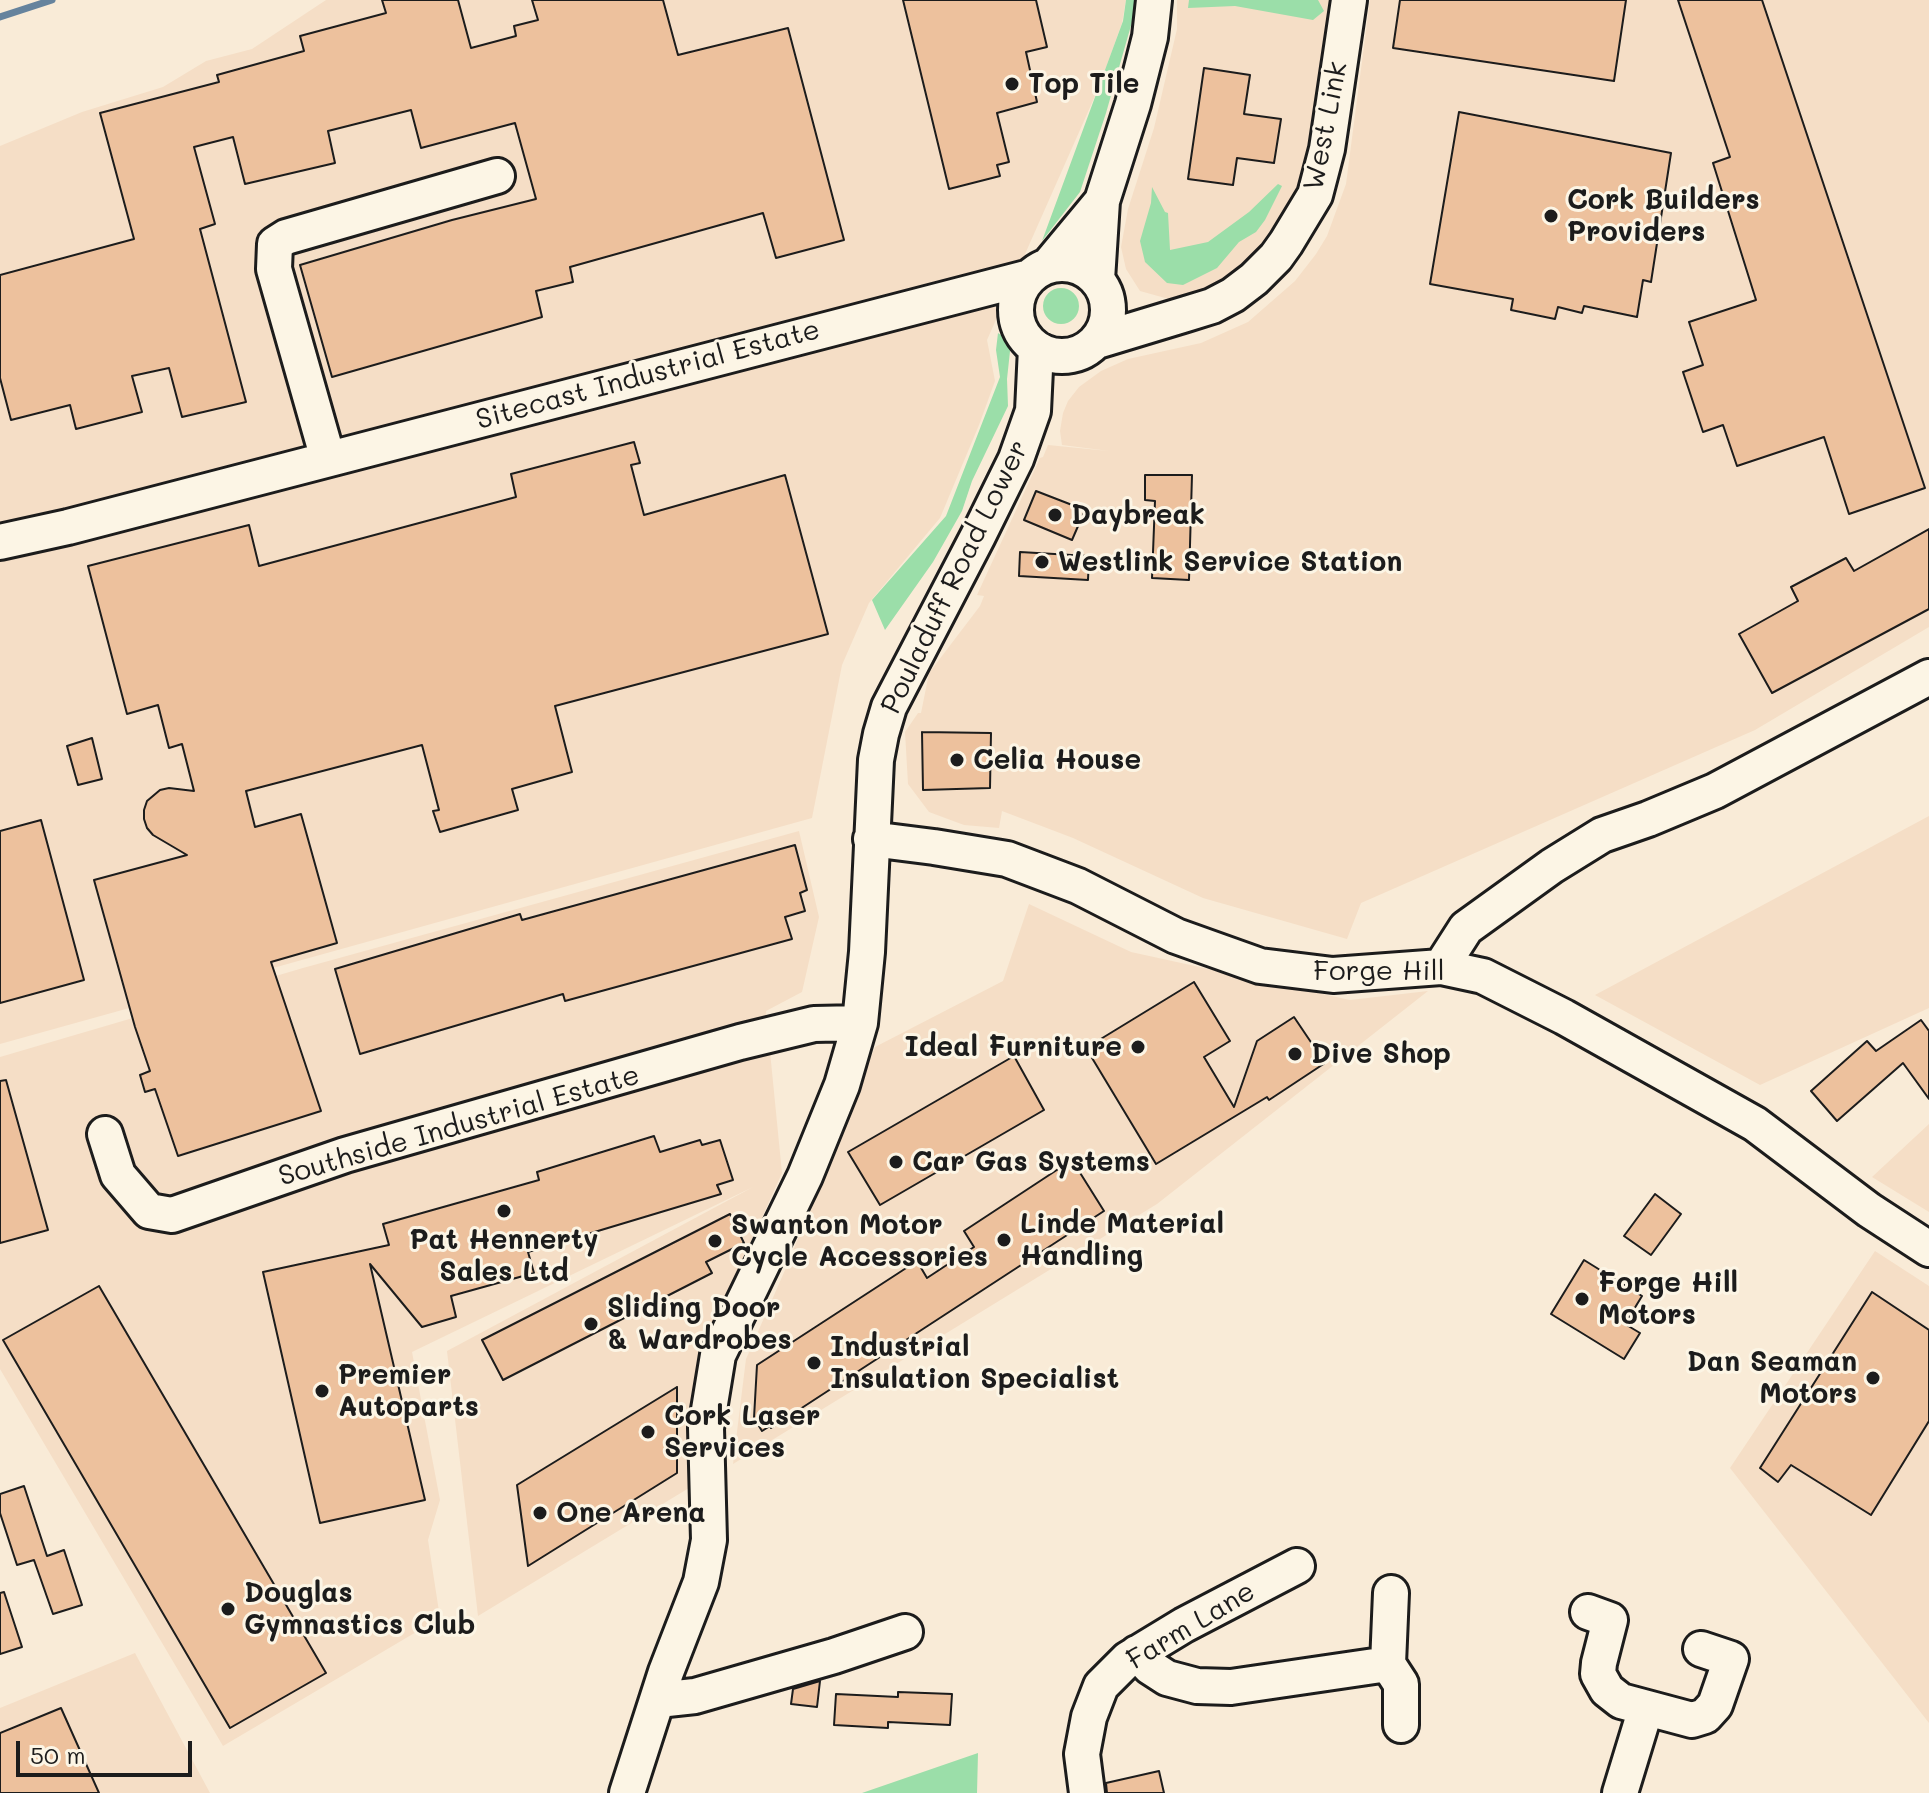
<!DOCTYPE html>
<style>
body{margin:0}
#map{position:relative;width:1929px;height:1793px;overflow:hidden;background:#f9ebd7;font-family:Mali,sans-serif}
canvas{display:block}
.scale{position:absolute;left:16px;top:1741px;width:176px;height:36px;box-sizing:border-box;border:4px solid #1c1c1c;border-top:0;padding-left:10px;font-size:24px;line-height:28px;white-space:nowrap;color:#1c1c1c;-webkit-text-stroke:6px #fcf5e5;paint-order:stroke}
</style>
<div id="map">
<canvas width="1929" height="1793"></canvas>
<div class="scale">50 m</div>
</div>
<script>
const g = document.querySelector('canvas').getContext('2d');
g.lineJoin = 'round';
function fillPath(path, color) { g.fillStyle = color; g.fill(path, 'evenodd'); }
const poly = rows => new Path2D(rows.map(r => 'M' + r).join(''));
function strokePath(path, color, width, dash) { g.strokeStyle = color; g.lineWidth = width; g.lineCap = dash ? 'butt' : 'round'; g.setLineDash(dash || []); g.stroke(path); }
function write(font, color, halo, rows, align = 'center') {
  g.font = font + ' Mali,sans-serif'; g.lineWidth = 6; g.setLineDash([]); g.textBaseline = 'middle'; g.strokeStyle = halo; g.fillStyle = color; for (const [text, x, y, turn = 0] of rows) {
    g.save(); g.translate(x, y); g.rotate((+turn || 0) * Math.PI / 180); g.textAlign = isNaN(turn) ? turn : align; if (halo) g.strokeText(text, 0, 0); g.fillText(text, 0, 0); g.restore();
  }
}
const built = poly([
 [326,0,1126,0,1122,23,1099,87,987,340,995,381,979,425,940,518,869,603,842,665,812,818,0,1044,0,146,82,112,163,87,206,61,252,49],
 [1177,0,1331,0,1326,44,1308,161,1294,211,1271,242,1221,289,1183,303,1140,291,1126,269,1121,247,1128,209,1154,128,1177,29],
 [1370,0,1929,0,1929,627,1755,730,1361,903,1347,939,1203,898,1073,838,1002,811,999,828,964,825,929,812,908,784,905,732,918,713,921,713,929,673,980,606,984,596,977,595,1040,458,1043,457,1048,445,1109,451,1062,445,1060,431,1063,413,1068,401,1079,387,1101,371,1128,359,1201,343,1248,322,1295,281,1316,254,1327,236,1346,184],
 [1929,816,1929,1008,1760,1085,1595,995],
 [799,831,819,917,802,992,766,1011,782,1173,713,1326,689,1488,478,1616,447,1351,753,1187,412,1352,440,1500,428,1540,440,1618,223,1746,0,1369,0,1057,303,968],
 [1029,904,1131,952,1350,1000,1428,991,1157,1204,733,1464,746,1359,789,1261,875,1047,1003,981],
 [1929,1124,1929,1212,1872,1177],
 [1875,1251,1929,1286,1929,1723,1730,1468],
 [135,1653,210,1793,0,1793,0,1708]
]);
const green = poly([
 [1126,0,1136,0,1132,22,1106,113,1080,192,1042,241,1123,21],
 [1189,0,1318,0,1324,11,1313,20,1235,6,1188,8],
 [1278,184,1282,186,1265,220,1256,232,1239,242,1217,268,1183,285,1167,283,1145,262,1140,241,1151,203,1152,187,1165,212,1168,213,1170,250,1208,242,1249,212],
 '1043 306a18 18 0 1 1 36 0a18 18 0 1 1-36 0Z',
 [998,333,1011,342,1007,379,1008,406,972,481,962,511,933,562,885,630,872,600,946,516,1000,377,996,350],
 [978,1753,977,1793,862,1793]
]);
const stream = poly([
 [0,17,52,0]
]);
const building = poly([
 [382,0,458,0,471,48,516,36,514,26,538,20,532,0,663,0,678,55,788,28,844,240,776,258,763,213,570,267,573,282,536,291,542,317,332,377,300,265,452,220,536,199,515,123,421,148,411,110,328,131,335,163,245,184,233,137,194,147,215,224,200,229,246,402,182,417,169,368,132,376,142,412,76,429,70,405,11,420,0,378,0,275,134,239,100,113,219,82,217,75,304,51,300,36,386,13,382,0],
 [903,0,1036,0,1047,47,1026,52,1037,102,997,113,1009,162,997,165,1000,176,949,189,903,0],
 [1400,0,1626,0,1614,81,1393,48,1400,0],
 [1678,0,1762,0,1925,488,1849,514,1824,437,1737,466,1723,425,1703,432,1683,372,1703,365,1689,322,1756,300,1713,163,1730,157,1678,0],
 [1204,68,1250,75,1244,114,1281,119,1274,163,1237,158,1233,185,1188,179,1204,68],
 [1459,112,1671,153,1651,282,1643,280,1637,317,1584,306,1582,313,1558,307,1555,319,1511,310,1513,299,1430,284,1459,112],
 [634,442,640,463,631,465,644,515,785,475,828,634,555,706,572,772,512,789,518,810,440,832,433,811,439,810,422,745,246,791,255,827,301,814,337,943,271,962,321,1111,178,1156,155,1089,145,1092,140,1075,150,1071,135,1027,94,880,187,855,153,835,147,828,144,819,144,810,147,801,160,790,169,788,194,791,182,744,169,748,158,705,127,714,88,566,249,525,259,566,516,497,511,474,634,442],
 [1145,475,1192,475,1189,580,1152,578,1155,501,1145,500,1145,475],
 [1036,491,1085,510,1072,540,1024,520,1036,491],
 [1929,529,1929,609,1772,693,1739,634,1798,601,1791,587,1846,558,1854,571,1929,529],
 [1020,552,1089,556,1088,580,1019,576,1020,552],
 [922,732,991,733,990,788,923,790,922,732],
 [92,738,102,779,78,785,67,746,92,738],
 [41,820,84,980,0,1003,0,831,41,820],
 [795,845,807,890,800,893,805,911,785,917,792,939,565,1001,563,994,360,1054,335,969,520,914,522,920,795,845],
 [1194,982,1230,1041,1204,1057,1234,1107,1257,1041,1294,1017,1325,1063,1269,1100,1267,1097,1156,1164,1086,1048,1194,982],
 [1921,1020,1929,1031,1929,1099,1903,1063,1837,1121,1811,1091,1867,1041,1876,1051,1921,1020],
 [1014,1056,1044,1110,880,1205,848,1152,1014,1056],
 [6,1080,48,1230,0,1243,0,1081,6,1080],
 [654,1136,660,1152,700,1140,702,1145,720,1140,733,1180,717,1185,721,1194,528,1252,534,1273,451,1296,456,1317,422,1327,370,1264,425,1500,320,1523,263,1272,389,1245,383,1224,539,1180,537,1172,654,1136],
 [1072,1160,1104,1211,771,1428,770,1426,762,1431,754,1418,757,1365,917,1261,927,1278,974,1247,964,1231,1072,1160],
 [1655,1194,1681,1214,1651,1255,1624,1236,1655,1194],
 [730,1214,744,1243,706,1262,712,1273,503,1380,482,1340,730,1214],
 [1584,1260,1642,1296,1625,1324,1640,1333,1624,1359,1551,1314,1584,1260],
 [99,1286,326,1673,230,1728,3,1340,99,1286],
 [1872,1292,1929,1330,1929,1421,1871,1515,1791,1465,1778,1482,1760,1468,1872,1292],
 [677,1387,677,1473,528,1566,517,1485,677,1387],
 [24,1486,47,1556,64,1550,82,1605,53,1614,34,1560,17,1565,0,1513,0,1494,24,1486],
 [4,1592,22,1647,0,1654,0,1593,4,1592],
 [820,1681,817,1707,791,1704,793,1689,820,1681],
 [898,1692,952,1694,950,1725,888,1722,888,1728,834,1725,836,1694,898,1697,898,1692],
 [61,1708,99,1793,0,1793,0,1733,61,1708],
 [1159,1771,1164,1793,1107,1793,1106,1783,1159,1771]
]);
const minor = poly([
 '1016 310a46 46 0 1 1 92 0a46 46 0 1 1-92 0Z',
 [1048,266,1102,201],
 [1097,280,1102,201,1133,104,1150,37,1154,0],
 [1097,341,1186,314,1212,306,1233,295,1254,279,1276,257,1286,243,1315,195,1327,149,1349,0],
 [328,459,274,269,275,244,286,237,497,176],
 [0,542,68,527,1030,277],
 [871,839,934,847,1007,859,1078,886,1176,936,1260,966,1333,975,1441,967,1483,976,1564,1017,1755,1124,1869,1210,1929,1249],
 [1441,967,1466,928,1552,866,1602,835,1648,819,1715,791,1929,677],
 [105,1134,118,1175,149,1211,172,1215,345,1155,740,1042,814,1024,860,1023],
 [1391,1593,1388,1664,1401,1684,1401,1725],
 [1588,1612,1610,1620,1599,1663,1598,1674,1607,1690,1621,1701,1692,1720,1705,1716,1715,1705,1731,1659,1701,1649],
 [1137,1653,1150,1667,1167,1678,1197,1686,1231,1687,1388,1664],
 [658,1700,695,1696,834,1656,905,1632],
 [627,1793,666,1672,701,1582,709,1540,706,1428,718,1355,805,1176,842,1085,860,1023,867,952,876,760,881,734,889,707,978,536,1016,459,1033,411,1036,348],
 [1087,1793,1082,1754,1089,1717,1101,1686,1128,1659,1184,1625,1297,1566],
 [1620,1793,1646,1708]
]);
const markers = [
 [1012,84,8,"#1c1c1c"],
 [1551,216,8,"#1c1c1c"],
 [1055,515,8,"#1c1c1c"],
 [1042,562,8,"#1c1c1c"],
 [957,760,8,"#1c1c1c"],
 [1138,1047,8,"#1c1c1c"],
 [1295,1054,8,"#1c1c1c"],
 [896,1162,8,"#1c1c1c"],
 [504,1211,8,"#1c1c1c"],
 [1004,1240,8,"#1c1c1c"],
 [715,1241,8,"#1c1c1c"],
 [1582,1299,8,"#1c1c1c"],
 [591,1324,8,"#1c1c1c"],
 [814,1363,8,"#1c1c1c"],
 [1873,1378,8,"#1c1c1c"],
 [322,1391,8,"#1c1c1c"],
 [648,1432,8,"#1c1c1c"],
 [540,1513,8,"#1c1c1c"],
 [228,1609,8,"#1c1c1c"]
];
const poiNames = [
 ["Top Tile",1028,84],
 ["Cork Builders",1567,200],
 ["Providers",1567,232],
 ["Daybreak",1071,515],
 ["Westlink Service Station",1058,562],
 ["Celia House",973,760],
 ["Ideal Furniture",1122,1047,"right"],
 ["Dive Shop",1311,1054],
 ["Car Gas Systems",912,1162],
 ["Linde Material",1020,1224],
 ["Handling",1020,1256],
 ["Swanton Motor",731,1225],
 ["Cycle Accessories",731,1257],
 ["Pat Hennerty",504,1240,"center"],
 ["Sales Ltd",504,1272,"center"],
 ["Forge Hill",1598,1283],
 ["Motors",1598,1315],
 ["Sliding Door",607,1308],
 ["& Wardrobes",607,1340],
 ["Industrial",830,1347],
 ["Insulation Specialist",830,1379],
 ["Dan Seaman",1857,1362,"right"],
 ["Motors",1857,1394,"right"],
 ["Premier",338,1375],
 ["Autoparts",338,1407],
 ["Cork Laser",664,1416],
 ["Services",664,1448],
 ["One Arena",556,1513],
 ["Douglas",244,1593],
 ["Gymnastics Club",244,1625]
];
const streetNames = [
 ["West Link",1326,126,-79],
 ["Sitecast Industrial Estate",648,375,-15],
 ["Pouladuff Road Lower",955,577,-64],
 ["Forge Hill",1379,971],
 ["Southside Industrial Estate",459,1126,-16],
 ["Farm Lane",1191,1626,-31]
];
fillPath(built, '#f5dec6');
fillPath(green, '#9bdea9');
strokePath(stream, '#66839d', 7);
fillPath(building, '#edc19d');
strokePath(building, '#1c1c1c', 2);
strokePath(minor, '#1c1c1c', 40);
strokePath(minor, '#fcf5e5', 34);
for (const [x, y, r, color] of markers) { const dot = new Path2D(); dot.arc(x, y, r, 0, 2 * Math.PI); g.fillStyle = color; g.fill(dot); strokePath(dot, '#fcf5e5', 3); }
write('bold 28px', '#1c1c1c', '#fcf5e5', poiNames, 'left');
write('28px', '#1c1c1c', '#fcf5e5', streetNames);
</script>
